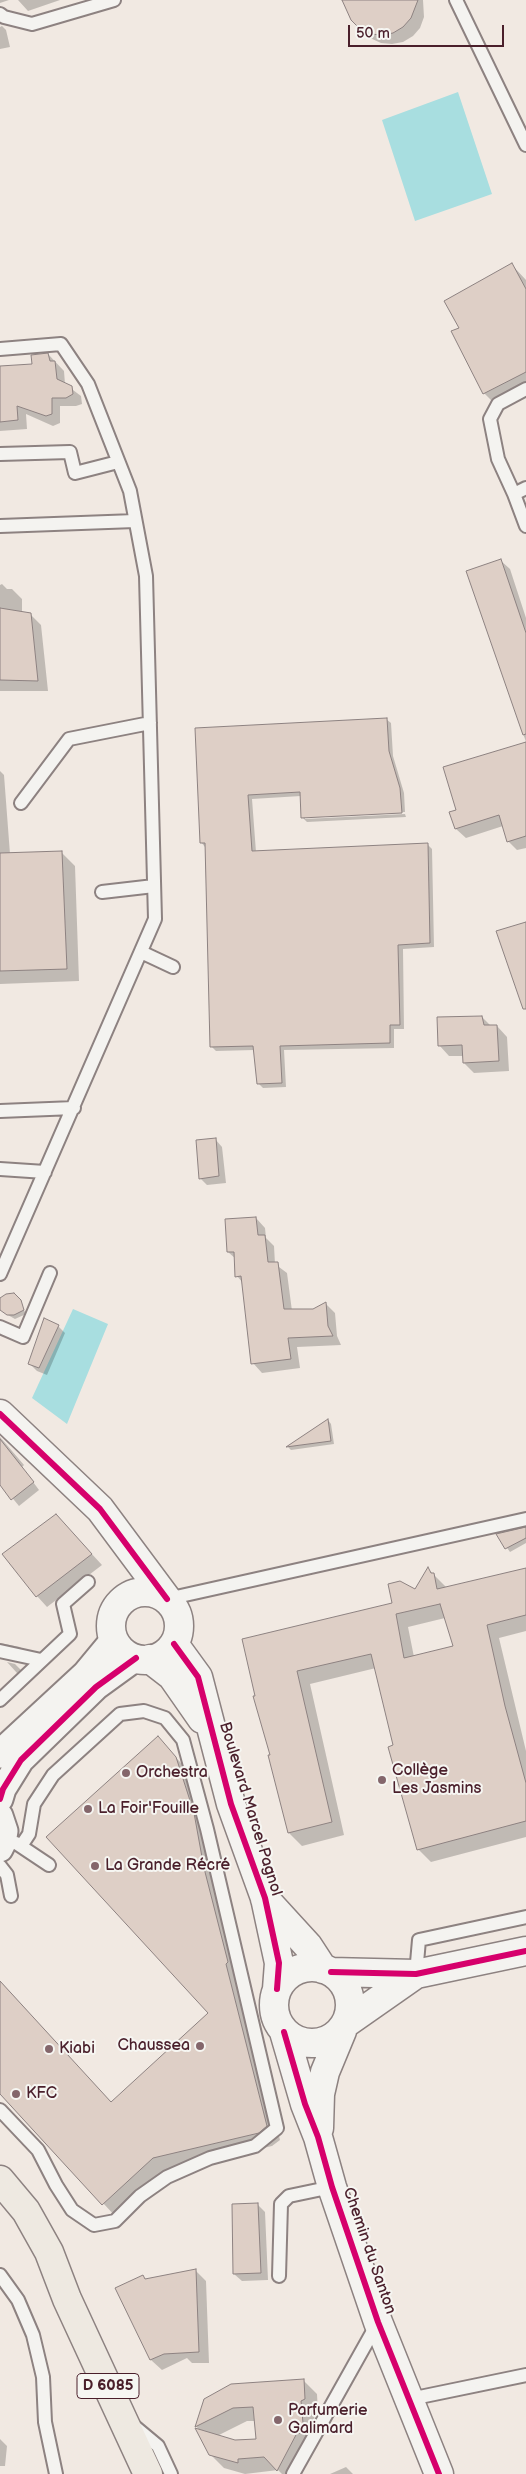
<!DOCTYPE html>
<meta charset="utf-8">
<style>
body{margin:0}
#map{position:relative;width:526px;height:2474px;overflow:hidden;background:#f1e9e2;font-family:"Balsamiq Sans",sans-serif}
canvas{display:block}
.scale{position:absolute;left:348px;top:25px;width:156px;height:22px;box-sizing:border-box;border:2px solid #4a1f2b;border-top:0;padding-left:6px;font-size:15px;line-height:18px;white-space:nowrap;color:#4a1f2b;-webkit-text-stroke:4px #f6f6f2;paint-order:stroke}
</style>
<div id="map">
<canvas width="526" height="2474"></canvas>
<div class="scale">50 m</div>
</div>
<script>
const g = document.querySelector('canvas').getContext('2d');
g.lineJoin = 'round';
function fillPath(path, color) { g.fillStyle = color; g.fill(path, 'evenodd'); }
const poly = rows => new Path2D(rows.map(r => 'M' + r).join(''));
function strokePath(path, color, width, dash) { g.strokeStyle = color; g.lineWidth = width; g.lineCap = dash ? 'butt' : 'round'; g.setLineDash(dash || []); g.stroke(path); }
function write(font, color, halo, rows, align = 'center') {
  g.font = font + ' "Balsamiq Sans",sans-serif'; g.lineWidth = 4; g.setLineDash([]); g.textBaseline = 'middle'; g.strokeStyle = halo; g.fillStyle = color; for (const [text, x, y, turn = 0] of rows) {
    g.save(); g.translate(x, y); g.rotate((+turn || 0) * Math.PI / 180); g.textAlign = isNaN(turn) ? turn : align; if (halo) g.strokeText(text, 0, 0); g.fillText(text, 0, 0); g.restore();
  }
}
const water = poly([
 [458,92,492,194,415,221,382,120],
 [73,1309,108,1324,67,1424,32,1398]
]);
const shadow = poly([
 [0,0,9,0,0,3],
 [60,0,28,11,18,0],
 [346,0,423,0,424,17,420,28,413,36,403,42,392,44,381,43,370,38,352,19],
 [2,26,6,30,10,47,0,49,0,27],
 [512,265,526,280,526,391,497,406,484,393,461,328],
 [48,354,64,371,65,384,81,396,82,404,76,406,60,406,60,423,53,426,26,414,27,429,0,431,0,367,34,365],
 [500,560,510,569,526,618,526,742,468,571],
 [2,584,7,589,12,589,22,599,22,613,30,614,41,625,48,691,0,691,0,585],
 [386,719,391,723,393,756,404,793,405,812,305,816,305,819,405,814,406,817,307,822,302,817,301,796,252,799,256,852,428,845,432,849,434,947,403,949,404,1029,394,1029,394,1048,284,1050,286,1087,263,1088,259,1084,254,1050,216,1051,211,1046,205,847,201,842,197,729],
 [526,744,526,848,517,850,508,841,503,826,466,838,456,829,451,813,458,811],
 [0,771,4,775,10,854,62,853,75,866,79,981,0,984],
 [482,1017,491,1026,497,1026,507,1037,509,1071,474,1073,464,1063,464,1056,449,1056,439,1045],
 [215,1139,222,1147,226,1183,207,1185,200,1178],
 [256,1218,265,1228,266,1238,274,1246,275,1264,287,1273,292,1311,313,1311,326,1304,335,1313,337,1336,341,1345,297,1347,300,1368,262,1373,253,1363,243,1283,237,1276,236,1259,228,1252],
 [18,1298,26,1314,15,1319,6,1314],
 [58,1326,65,1333,47,1375,37,1371,30,1364],
 [328,1420,331,1424,334,1444,291,1450,288,1447],
 [0,1437,24,1465,22,1467,39,1490,19,1506,0,1483],
 [67,1527,102,1565,47,1607,37,1596],
 [526,1527,526,1543,510,1552,498,1535],
 [428,1569,447,1588,526,1569,526,1631,499,1638,526,1751,526,1837,431,1862,418,1849,376,1668,310,1684,344,1835,302,1846,289,1833,272,1755,255,1697,416,1590],
 [445,1618,454,1647,414,1657,408,1627],
 [0,1643,20,1647,31,1659,15,1656,8,1660,0,1652],
 [7,1662,15,1664,29,1678,27,1684],
 [171,1752,189,1772,280,2140,272,2146,166,2171,116,2217,0,2092,0,1981,111,2103,210,2013],
 [257,2204,265,2212,268,2280,242,2281,234,2274],
 [196,2271,206,2281,209,2363,192,2363,187,2358,162,2370,151,2360,116,2289,142,2276,146,2280],
 [303,2380,317,2394,318,2413,314,2415,317,2447,311,2446,296,2474,282,2474,278,2470,245,2474,224,2468,210,2454,200,2431,196,2426,232,2386],
 [247,2421,255,2421,257,2440,235,2441,217,2436],
 [0,2439,7,2446,5,2466,0,2466],
 [346,2467,353,2474,330,2474]
]);
const building = poly([
 [342,0,418,0,411,18,403,27,393,33,382,35,370,34,359,28,351,20,342,0],
 [512,263,526,289,526,372,483,394,451,331,459,328,444,301,512,263],
 [48,353,50,361,55,361,57,379,72,386,73,394,66,398,52,398,52,414,46,416,17,406,18,420,0,422,0,366,32,364,31,355,48,353],
 [501,559,526,633,526,734,523,735,466,571,501,559],
 [0,608,31,613,38,681,0,680,0,608],
 [387,718,389,751,400,788,402,813,301,818,300,792,248,795,252,851,428,843,430,943,398,945,400,1025,390,1025,390,1043,280,1046,282,1083,257,1084,253,1046,210,1047,205,843,200,843,195,728,387,718],
 [526,742,526,836,507,842,499,815,455,829,449,812,456,810,443,767,526,742],
 [62,851,67,969,0,971,0,853,62,851],
 [526,922,526,1009,523,1009,496,931,526,922],
 [482,1016,484,1025,497,1025,499,1061,463,1063,462,1045,438,1046,437,1017,482,1016],
 [216,1138,219,1176,199,1179,196,1140,216,1138],
 [256,1217,258,1235,265,1235,268,1262,278,1262,284,1309,313,1309,326,1302,328,1326,333,1336,288,1338,291,1359,251,1364,241,1276,235,1277,234,1252,227,1252,225,1219,256,1217],
 [14,1293,21,1300,24,1310,14,1315,7,1315,0,1310,0,1298,6,1294,14,1293],
 [44,1318,59,1325,39,1368,28,1364,44,1318],
 [328,1419,331,1441,286,1447,328,1419],
 [0,1439,34,1482,11,1500,0,1485,0,1439],
 [56,1514,92,1554,36,1597,2,1554,56,1514],
 [526,1527,526,1538,505,1549,496,1534,526,1527],
 [428,1567,431,1573,434,1573,437,1589,526,1568,526,1615,487,1625,505,1706,526,1783,526,1821,417,1850,388,1747,393,1745,371,1654,297,1671,332,1822,288,1833,268,1755,270,1755,253,1696,255,1696,242,1639,392,1603,388,1584,400,1581,415,1589,428,1567],
 [440,1604,453,1646,404,1658,396,1614,440,1604],
 [158,1736,176,1757,194,1813,204,1868,228,1962,226,1964,267,2126,259,2133,153,2158,102,2205,0,2094,0,1981,111,2102,208,2013,46,1837,158,1736],
 [258,2203,261,2273,233,2274,232,2204,258,2203],
 [196,2269,199,2352,164,2354,150,2360,115,2288,143,2275,145,2279,196,2269],
 [304,2379,305,2399,301,2401,304,2434,297,2433,277,2471,264,2457,238,2459,238,2463,209,2455,195,2428,235,2440,256,2439,253,2407,233,2408,195,2427,204,2399,231,2384,304,2379]
]);
const lane = poly([
 [456,0,526,145],
 [0,14,4,17,32,24,114,0],
 [0,349,61,344,88,384,130,491,146,576,155,919,0,1274],
 [526,389,498,404,490,419,498,459,514,494,526,488],
 [0,454,70,452,75,473,118,462],
 [514,494,526,526],
 [0,526,135,521],
 [21,803,69,739,150,723],
 [102,892,154,886],
 [141,952,173,967],
 [0,1111,74,1108],
 [0,1169,45,1172],
 [0,1327,23,1337,50,1273],
 [167,1599,526,1519],
 [0,1651,41,1660],
 [0,1700,70,1634,63,1604,88,1582],
 [16,1843,49,1865],
 [0,1866,7,1875,11,1896],
 [416,1974,419,1940,526,1917],
 [0,2110,38,2150,56,2185,72,2210,94,2225,115,2221,140,2196,167,2177,210,2158,255,2146,277,2128,207,1829,183,1740,165,1718,144,1711,120,1714,53,1775,34,1804,29,1834,21,1846],
 [0,2275,18,2300,33,2335,43,2377,45,2422,56,2474],
 [279,2276,281,2204,289,2196,332,2187],
 [410,2399,526,2375],
 [134,2426,158,2446,171,2474],
 [293,2474,377,2324]
]);
const street = poly([
 [0,1755,5,1748,85,1674,114,1639],
 [0,1799,3,1789,21,1760,96,1687,136,1658],
 [0,1816,5,1831,3,1843,0,1849]
]);
const secondary = poly([
 [0,1414,100,1509,167,1599],
 '111 1626a34 34 0 1 1 68 0a34 34 0 1 1-68 0Z',
 [174,1644,198,1677,231,1804,265,1898,279,1963,277,1989],
 [150,1659,172,1676,202,1719],
 [265,1899,308,1946,323,1969],
 '274 2005a38 38 0 1 1 76 0a38 38 0 1 1-76 0Z',
 [331,1972,416,1974,526,1951],
 [346,2023,416,1974],
 [284,2032,305,2104,318,2137,332,2187,378,2322,439,2474],
 [319,2128,320,2094,325,2072,342,2031]
]);
const primary = poly([
 [0,2180,26,2211,49,2252,67,2299,148,2474]
]);
const cycleway = poly([
 [0,1414,100,1509,167,1599],
 [174,1644,198,1677,231,1804,265,1898,279,1963,277,1989],
 [0,1799,3,1789,21,1760,96,1687,136,1658],
 [331,1972,416,1974,526,1951],
 [284,2032,305,2104,318,2137,332,2187,378,2322,439,2474]
]);
const markers = [
 [126,1773,5,"#84666b"],
 [382,1780,5,"#84666b"],
 [88,1809,5,"#84666b"],
 [95,1866,5,"#84666b"],
 [200,2046,5,"#84666b"],
 [49,2049,5,"#84666b"],
 [16,2094,5,"#84666b"],
 [278,2420,5,"#84666b"]
];
const shields = [
 [108,2386,62]
];
const shieldNames = [
 ["D 6085",108,2386]
];
const poiNames = [
 ["Collège",392,1771],
 ["Les Jasmins",392,1789],
 ["Orchestra",136,1773],
 ["La Foir'Fouille",98,1809],
 ["La Grande Récré",105,1866],
 ["Chaussea",190,2046,"right"],
 ["Kiabi",59,2049],
 ["KFC",26,2094],
 ["Parfumerie",288,2411],
 ["Galimard",288,2429]
];
const streetNames = [
 ["Boulevard Marcel Pagnol",250,1809,73],
 ["Chemin du Santon",369,2251,71]
];
fillPath(water, '#a8dee0');
fillPath(shadow, '#0003');
fillPath(building, '#decfc6');
strokePath(building, '#8d8281', 1);
strokePath(lane, '#8d8281', 16);
strokePath(street, '#8d8281', 29);
strokePath(secondary, '#8d8281', 31);
strokePath(primary, '#8d8281', 31);
strokePath(lane, '#f4f3f0', 12);
strokePath(street, '#f4f3f0', 25);
strokePath(secondary, '#f4f3f0', 28);
strokePath(primary, '#eee9e1', 28);
strokePath(cycleway, '#d6006c', 6);
for (const [x, y, r, color] of markers) { const dot = new Path2D(); dot.arc(x, y, r, 0, 2 * Math.PI); g.fillStyle = color; g.fill(dot); strokePath(dot, '#f6f6f2', 2); }
for (const [x, y, w] of shields) { const box = new Path2D(); box.roundRect(x - w / 2, y - 12.5, w, 25, 4); g.fillStyle = '#f6f6f2'; g.fill(box); strokePath(box, '#4a1f2b', 1); }
write('bold 15px', '#4a1f2b', null, shieldNames);
write('16px', '#4a1f2b', '#f6f6f2', poiNames, 'left');
write('16px', '#4a1f2b', '#f6f6f2', streetNames);
</script>
